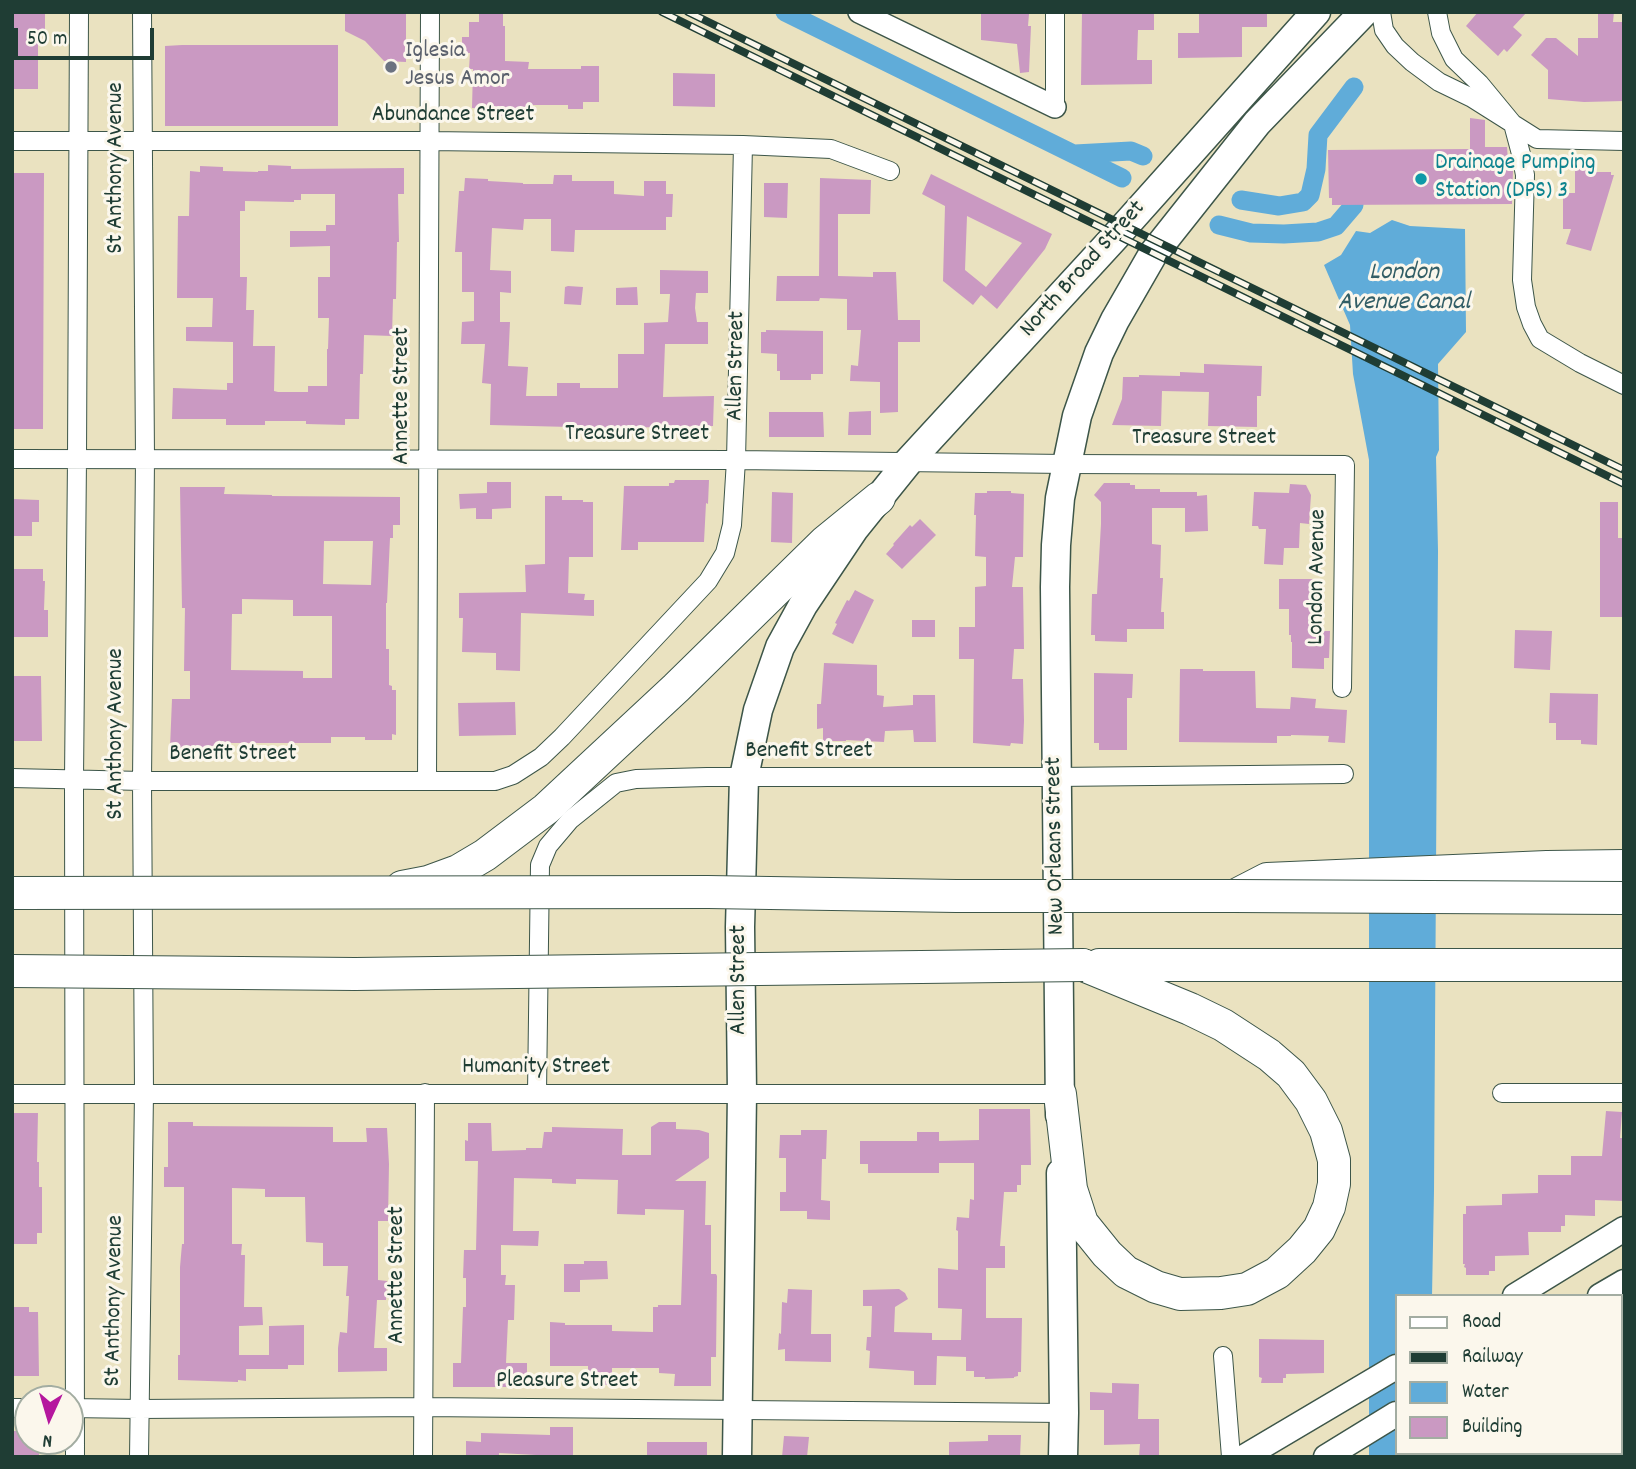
<!DOCTYPE html>
<style>
body{margin:0}
#map{position:relative;width:1636px;height:1469px;overflow:hidden;background:#eae2c0;font-family:Dekko,sans-serif}
canvas{display:block}
.frame{position:absolute;inset:0;border:14px solid #1f3d34;pointer-events:none}
.legend{position:absolute;left:1395px;top:1294px;width:228px;height:161px;box-sizing:border-box;background:#fbf7ec;border:2px solid #a3ada2;margin:0;padding:9px 12px;list-style:none;font-size:21px;color:#1f3d34}
.legend li{display:flex;align-items:center;gap:14px;height:35px}
.legend b{width:35px;border:2px solid #a3ada2}
.north{position:absolute;left:14px;top:1385px;width:70px;height:70px;box-sizing:border-box;background:#fbf7ec;border:2px solid #a3ada2;border-radius:50%;rotate:184deg;font-size:19px;font-weight:700;line-height:28px;text-align:center;color:#1f3d34}
.north::after{content:'';display:block;margin:auto;width:24px;height:32px;background:#b5179e;clip-path:polygon(50% 0,100% 100%,50% 72%,0 100%)}
.scale{position:absolute;left:14px;top:28px;width:140px;height:32px;box-sizing:border-box;border:4px solid #1f3d34;border-top:0;padding-left:9px;font-size:21px;line-height:24px;white-space:nowrap;color:#1f3d34;-webkit-text-stroke:5px #fbf7ec;paint-order:stroke}
</style>
<div id="map">
<canvas width="1636" height="1469"></canvas>
<div class="frame"></div>
<ul class="legend">
<li><b style="height:9px;background:#fff"></b>Road</li>
<li><b style="height:9px;background:#1f3d34"></b>Railway</li>
<li><b style="height:19px;background:#60acd9"></b>Water</li>
<li><b style="height:19px;background:#ca99c2"></b>Building</li>
</ul>
<div class="north">N</div>
<div class="scale">50 m</div>
</div>
<script>
const g = document.querySelector('canvas').getContext('2d');
g.lineJoin = 'round';
function fillPath(path, color) { g.fillStyle = color; g.fill(path, 'evenodd'); }
const poly = rows => new Path2D(rows.map(r => 'M' + r).join(''));
function strokePath(path, color, width, dash) { g.strokeStyle = color; g.lineWidth = width; g.lineCap = dash ? 'butt' : 'round'; g.setLineDash(dash || []); g.stroke(path); }
function write(font, color, halo, rows, align = 'center') {
  g.font = font + ' Dekko,sans-serif'; g.lineWidth = 6; g.setLineDash([]); g.textBaseline = 'middle'; g.strokeStyle = halo; g.fillStyle = color; for (const [text, x, y, turn = 0] of rows) {
    g.save(); g.translate(x, y); g.rotate((+turn || 0) * Math.PI / 180); g.textAlign = isNaN(turn) ? turn : align; if (halo) g.strokeText(text, 0, 0); g.fillText(text, 0, 0); g.restore();
  }
}
const water = poly([
 [1392,220,1410,226,1465,229,1466,332,1438,364,1439,450,1436,457,1438,551,1434,1191,1432,1296,1396,1296,1396,1453,1428,1453,1428,1457,1369,1457,1369,460,1353,374,1350,325,1324,265,1341,255,1356,231,1370,233]
]);
const canal = poly([
 [785,12,1122,178],
 [1075,154,1131,151,1143,156],
 [1241,200,1279,206,1303,202,1310,195,1316,169,1318,135,1354,87],
 [1219,225,1251,233,1284,234,1318,232,1336,226,1354,205]
]);
const building = poly([
 [12,12,45,12,45,32,38,32,38,89,12,89],
 [345,12,406,12,406,62,384,61,365,41,345,31],
 [479,12,503,12,503,26,505,26,505,61,529,62,528,69,581,69,581,66,599,66,599,102,583,102,583,109,568,109,568,105,530,105,530,107,519,107,519,109,504,108,504,116,487,115,487,109,472,108,473,69,469,69,470,53,462,53,462,37,469,37,469,22,479,22],
 [981,12,1029,14,1028,26,1031,26,1029,72,1020,73,1017,44,981,40],
 [1082,12,1154,12,1154,30,1138,30,1137,60,1152,60,1152,84,1081,85],
 [1199,12,1267,12,1267,27,1242,27,1242,57,1178,58,1178,33,1199,33],
 [1478,12,1527,12,1513,27,1522,35,1507,52,1504,49,1498,56,1466,26],
 [1598,12,1614,12,1613,22,1624,22,1624,101,1584,102,1548,99,1548,70,1531,55,1546,38,1556,38,1578,56,1578,38,1598,38],
 [182,45,338,45,338,126,165,126,165,46],
 [673,73,715,74,715,107,673,106],
 [1470,118,1485,120,1485,147,1507,147,1508,160,1511,160,1513,170,1512,204,1332,205,1332,198,1329,198,1328,150,1470,149],
 [268,165,291,166,291,169,404,168,404,194,398,194,399,242,397,242,396,299,393,299,392,336,364,335,363,374,360,374,359,419,345,419,345,425,306,424,306,421,265,421,265,425,226,425,226,419,172,419,173,388,227,390,227,383,233,383,233,342,186,341,186,327,212,327,213,298,177,298,178,216,189,216,190,171,200,172,200,166,223,167,223,171,258,172,258,171,268,171],
 [301,194,335,194,335,225,326,225,326,231,290,231,290,247,330,246,330,277,318,277,318,318,329,318,328,349,327,349,327,386,308,386,308,392,278,392,274,391,275,346,253,346,254,310,246,310,247,277,240,277,240,211,245,211,245,201,294,202,294,200,301,200],
 [1575,168,1591,168,1591,172,1611,172,1611,175,1614,175,1591,251,1566,244,1571,229,1563,229,1563,193,1575,193],
 [12,173,44,173,43,429,12,429],
 [931,174,1052,234,1045,249,997,309,981,295,973,305,943,281,945,206,922,194],
 [967,216,1022,243,986,287,965,270],
 [554,175,572,175,572,181,614,181,614,194,644,196,644,181,666,181,666,194,673,194,672,217,666,217,666,230,575,230,574,252,551,251,551,219,524,219,523,230,492,228,490,270,511,271,511,293,500,292,500,322,510,322,508,366,528,367,526,396,557,396,557,383,580,383,580,388,618,388,618,354,644,354,644,323,668,322,670,294,660,294,660,270,708,271,708,293,696,293,695,308,697,322,708,322,708,344,665,344,663,397,714,396,713,426,611,428,490,425,491,384,482,383,485,344,461,344,462,322,474,321,474,292,462,292,462,252,455,252,459,191,464,191,465,178,488,179,488,181,523,183,523,184,553,184],
 [820,178,871,180,870,214,838,214,838,276,873,277,873,272,896,272,898,320,920,320,920,342,898,342,898,412,880,413,880,382,850,381,851,365,858,366,861,330,847,330,847,299,820,298,819,301,776,301,777,276,819,276],
 [764,183,788,183,787,218,764,217],
 [568,286,583,287,581,305,564,304,565,287],
 [637,287,638,305,616,305,616,288],
 [766,330,823,331,823,374,811,374,811,380,780,380,780,371,777,371,777,354,761,353,761,332,766,332],
 [1204,364,1262,366,1261,396,1257,396,1257,427,1208,426,1209,392,1162,391,1161,426,1112,425,1122,399,1123,377,1139,377,1139,375,1180,376,1180,372,1204,373],
 [871,411,871,435,848,435,849,412],
 [769,412,823,412,824,437,769,437],
 [675,480,709,480,708,504,706,503,704,542,638,542,638,550,621,550,624,486,669,486,669,483,674,483],
 [487,482,511,482,511,508,492,509,492,519,476,519,476,508,460,509,459,494,487,493],
 [1104,483,1130,483,1130,485,1135,485,1135,489,1160,489,1160,492,1197,492,1197,496,1207,495,1208,531,1185,532,1185,508,1152,508,1152,544,1161,545,1160,578,1163,578,1161,612,1164,612,1164,629,1127,629,1127,642,1095,641,1095,635,1091,635,1092,594,1097,594,1101,524,1101,502,1094,495],
 [1290,484,1306,485,1311,495,1309,524,1300,523,1299,548,1284,548,1283,565,1264,564,1266,529,1259,529,1258,526,1252,526,1254,492,1289,493],
 [180,487,225,487,224,494,272,495,272,496,400,497,400,525,393,525,393,538,390,538,387,603,386,603,386,649,389,649,389,685,392,686,392,690,396,690,396,735,392,734,392,740,365,740,365,737,331,737,331,743,224,743,224,748,170,748,172,699,190,699,190,671,184,671,185,608,182,608],
 [324,541,373,541,371,585,323,584],
 [242,599,293,600,293,616,332,616,332,678,303,678,303,671,231,670,232,614,242,614],
 [987,491,1011,491,1011,493,1024,494,1023,557,1015,557,1012,587,1023,587,1024,649,1014,649,1012,679,1023,679,1024,721,1023,744,1011,743,1010,746,973,743,974,659,959,659,959,627,975,627,975,587,986,586,986,557,975,556,976,515,974,515,975,493,987,493],
 [772,492,793,493,792,543,771,542],
 [545,496,562,496,562,500,583,500,583,502,593,502,593,557,569,557,568,593,585,594,584,600,594,600,594,616,521,613,520,671,496,670,496,653,462,652,463,618,459,618,459,593,526,592,525,565,545,564],
 [12,499,39,500,39,522,32,522,32,536,12,536],
 [1600,502,1618,502,1618,538,1624,538,1624,617,1600,617],
 [920,519,936,535,902,569,886,554,894,545,893,544,910,525,912,527],
 [12,569,43,569,43,581,45,581,44,610,48,610,48,637,12,637],
 [1279,579,1315,579,1315,582,1321,581,1321,631,1330,631,1329,658,1324,658,1324,669,1292,668,1292,642,1291,642,1291,635,1289,635,1289,609,1279,609],
 [855,590,874,600,853,644,832,634,837,624,835,623,847,600,849,601],
 [912,620,935,620,935,637,912,637],
 [1515,630,1552,631,1550,670,1514,668],
 [824,663,877,665,877,695,884,696,883,707,913,705,913,695,935,695,936,742,914,742,913,730,885,731,884,742,846,740,846,741,823,741,823,728,817,729,817,704,821,704],
 [1180,669,1203,669,1203,671,1255,671,1256,708,1290,709,1291,697,1316,699,1315,708,1347,710,1345,743,1328,742,1329,736,1291,735,1291,736,1277,736,1277,743,1179,742],
 [1094,673,1133,674,1132,698,1127,698,1127,750,1099,750,1099,743,1094,743],
 [12,676,41,676,42,741,12,741],
 [1550,693,1598,694,1597,745,1581,744,1581,740,1556,740,1556,723,1549,723],
 [515,702,516,735,459,736,458,703],
 [979,1109,1030,1109,1031,1165,1021,1165,1021,1185,1017,1185,1017,1192,1004,1192,1000,1246,1005,1246,1005,1268,986,1268,986,1318,1022,1318,1021,1372,1018,1372,1018,1376,1014,1377,1014,1378,985,1379,985,1377,974,1377,974,1371,966,1371,966,1357,937,1356,936,1385,914,1385,914,1371,869,1368,870,1351,866,1350,867,1337,871,1337,872,1306,863,1306,863,1290,899,1289,905,1293,908,1299,895,1307,894,1332,932,1333,932,1340,961,1340,962,1309,938,1308,938,1268,958,1270,958,1231,956,1230,957,1217,969,1218,970,1199,974,1200,974,1163,939,1163,939,1173,868,1173,868,1164,860,1164,860,1141,917,1141,917,1132,939,1132,939,1141,979,1140],
 [1606,1111,1622,1112,1620,1138,1624,1138,1624,1201,1595,1200,1595,1216,1565,1215,1565,1226,1561,1226,1561,1232,1528,1232,1529,1255,1495,1256,1495,1271,1489,1271,1489,1275,1466,1275,1466,1268,1464,1267,1465,1264,1463,1264,1463,1214,1466,1214,1466,1206,1502,1205,1502,1194,1538,1193,1538,1175,1571,1175,1571,1156,1602,1156],
 [12,1113,38,1113,37,1162,39,1162,39,1187,42,1187,42,1233,37,1233,37,1244,12,1244],
 [168,1122,193,1122,193,1126,333,1127,333,1142,367,1142,366,1128,387,1128,389,1164,388,1221,378,1221,378,1280,387,1281,386,1300,377,1300,374,1348,387,1348,387,1371,338,1372,338,1348,340,1332,347,1333,349,1296,346,1296,348,1266,323,1266,323,1243,306,1242,305,1197,265,1197,265,1189,232,1188,232,1244,242,1244,241,1255,245,1255,244,1307,262,1307,263,1325,239,1326,239,1355,269,1355,269,1326,304,1325,304,1365,288,1365,288,1369,246,1369,246,1381,238,1380,238,1382,178,1380,178,1355,180,1355,180,1267,182,1244,184,1244,184,1187,164,1187,164,1167,168,1167],
 [659,1122,676,1122,676,1129,699,1130,709,1133,709,1158,675,1181,706,1181,705,1225,711,1225,711,1274,716,1274,717,1276,716,1357,711,1357,711,1386,674,1386,675,1374,659,1373,659,1368,612,1368,612,1385,588,1385,588,1366,550,1366,550,1322,565,1323,565,1325,612,1325,612,1331,653,1332,653,1307,658,1307,658,1305,681,1305,684,1210,645,1209,645,1215,617,1214,618,1180,576,1179,576,1184,552,1183,552,1179,514,1178,513,1231,539,1231,538,1246,501,1245,501,1275,506,1275,505,1285,515,1285,514,1320,508,1320,506,1363,527,1363,527,1387,453,1387,453,1363,461,1363,463,1307,466,1307,466,1278,463,1278,464,1250,476,1250,478,1161,465,1161,465,1140,468,1141,468,1123,491,1123,492,1151,526,1150,526,1148,542,1148,544,1132,552,1132,552,1127,623,1129,622,1155,651,1155,651,1127],
 [801,1130,827,1130,826,1159,822,1159,821,1200,830,1201,830,1220,807,1219,807,1211,780,1211,780,1192,786,1192,786,1158,779,1158,780,1135,801,1135],
 [584,1261,607,1261,608,1279,580,1280,580,1292,564,1292,564,1264,584,1264],
 [788,1289,812,1290,811,1334,831,1334,831,1362,785,1361,785,1349,778,1350,779,1333,781,1334,782,1302,787,1303],
 [12,1307,29,1307,29,1312,38,1312,39,1376,12,1376],
 [1259,1339,1324,1340,1324,1373,1286,1374,1286,1378,1283,1378,1283,1383,1261,1383,1262,1378,1259,1377],
 [1112,1383,1139,1384,1138,1419,1159,1419,1159,1457,1139,1457,1140,1444,1104,1445,1104,1410,1090,1410,1090,1392,1112,1393],
 [550,1427,573,1427,573,1457,499,1453,499,1457,466,1457,466,1441,481,1442,481,1433,550,1435],
 [12,1431,28,1431,28,1441,39,1441,39,1457,12,1457],
 [988,1435,1021,1435,1020,1457,949,1457,949,1442,988,1441],
 [784,1436,809,1437,807,1457,782,1457],
 [647,1442,707,1442,707,1457,647,1457]
]);
const minor = poly([
 [1055,12,1055,107],
 [1381,12,1384,30,1395,46,1412,62,1439,82,1472,98,1537,139,1624,141],
 [1437,12,1441,33,1454,59,1480,84,1513,124,1521,154,1525,175,1522,280,1526,307,1532,324,1540,339,1580,363,1624,385],
 [12,141,429,141,743,145,831,149,890,171],
 [12,459,736,460,1066,464,1345,465,1342,688],
 [12,778,142,781,495,781,513,775,541,757,562,737,708,581,725,553,732,525,736,460,743,145],
 [427,781,430,12],
 [537,1093,540,865,548,846,570,820,616,783,636,779,707,777,1056,777,1344,774],
 [1502,1093,1624,1093],
 [12,1094,1060,1094],
 [1223,1356,1231,1457],
 [12,1408,28,1408],
 [70,1408,139,1409,423,1407,1064,1413],
 [1620,1409,1624,1409],
 [1454,1453,1454,1457],
 [75,1457,74,779,77,459,79,12],
 [139,1457,144,1093,142,781,145,459,142,12],
 [423,1457,425,1093]
]);
const tertiary = poly([
 [859,12,1055,107]
]);
const secondary = poly([
 [1515,1296,1624,1229],
 [1600,1296,1624,1282],
 [1244,1457,1396,1367],
 [1326,1457,1396,1414]
]);
const primary = poly([
 [1060,1115,1055,587,1056,545,1060,498,1077,416,1099,353,1115,320,1153,254,1257,123,1364,12],
 [1061,1173,1064,1413,1063,1457],
 [737,1457,742,1093,740,927,744,777,758,710,780,647,803,605,854,529,908,462,1115,237,1316,12]
]);
const motorway = poly([
 [402,887,428,882,458,871,485,855,546,809,676,688,825,542,879,498],
 [1234,896,1267,879,1547,867,1624,866],
 [1099,965,1624,965],
 [1060,1094,1071,1189,1082,1223,1107,1254,1126,1272,1156,1287,1180,1294,1221,1293,1247,1289,1277,1273,1302,1250,1319,1229,1329,1207,1334,1184,1334,1160,1326,1131,1311,1101,1291,1074,1269,1055,1223,1025,1190,1009,1083,965]
]);
const rail = poly([
 [662,12,1624,484],
 [688,12,1624,470]
]);
const motorwayBridge = poly([
 [12,893,708,892,956,896,1234,896,1624,898],
 [12,971,355,974,1083,965]
]);
const markers = [
 [391,67,7,"#6b7280"],
 [1421,179,7,"#0f9aa8"]
];
const worshipNames = [
 ["Iglesia",405,53],
 ["Jesus Amor",405,81]
];
const streetNames = [
 ["Abundance Street",453,117],
 ["St Anthony Avenue",118,168,-90],
 ["North Broad Street",1084,270,-48],
 ["Allen Street",738,366,-89],
 ["Annette Street",404,396,-90],
 ["Treasure Street",637,436],
 ["Treasure Street",1204,440],
 ["London Avenue",1319,577,-89],
 ["St Anthony Avenue",118,734,-90],
 ["Benefit Street",809,753],
 ["Benefit Street",233,756],
 ["New Orleans Street",1057,846,-91],
 ["Allen Street",741,980,-90],
 ["Humanity Street",536,1069],
 ["Annette Street",399,1275,-90],
 ["St Anthony Avenue",116,1301,-89],
 ["Pleasure Street",567,1383]
];
const cultureNames = [
 ["Drainage Pumping",1435,165],
 ["Station (DPS) 3",1435,193]
];
const waterNames = [
 ["London",1404,274],
 ["Avenue Canal",1404,304]
];
fillPath(water, '#60acd9');
strokePath(canal, '#60acd9', 19);
fillPath(building, '#ca99c2');
strokePath(minor, '#3d5649', 20);
strokePath(tertiary, '#3d5649', 24);
strokePath(secondary, '#3d5649', 27);
strokePath(primary, '#3d5649', 31);
strokePath(motorway, '#3d5649', 34);
strokePath(minor, '#fff', 18);
strokePath(tertiary, '#fff', 21);
strokePath(secondary, '#fff', 24);
strokePath(primary, '#fff', 28);
strokePath(motorway, '#fff', 32);
strokePath(rail, '#1f3d34', 8);
strokePath(rail, '#fbf7ec', 5, [16]);
strokePath(motorwayBridge, '#3d5649', 34, []);
strokePath(motorwayBridge, '#fff', 32);
for (const [x, y, r, color] of markers) { const dot = new Path2D(); dot.arc(x, y, r, 0, 2 * Math.PI); g.fillStyle = color; g.fill(dot); strokePath(dot, '#fbf7ec', 2.5); }
write('24px', '#5b616d', '#fbf7ec', worshipNames, 'left');
write('24px', '#1f3d34', '#fbf7ec', streetNames);
write('24px', '#0d838f', '#fbf7ec', cultureNames, 'left');
write('italic 26px', '#325e66', '#fbf7ec', waterNames);
</script>
